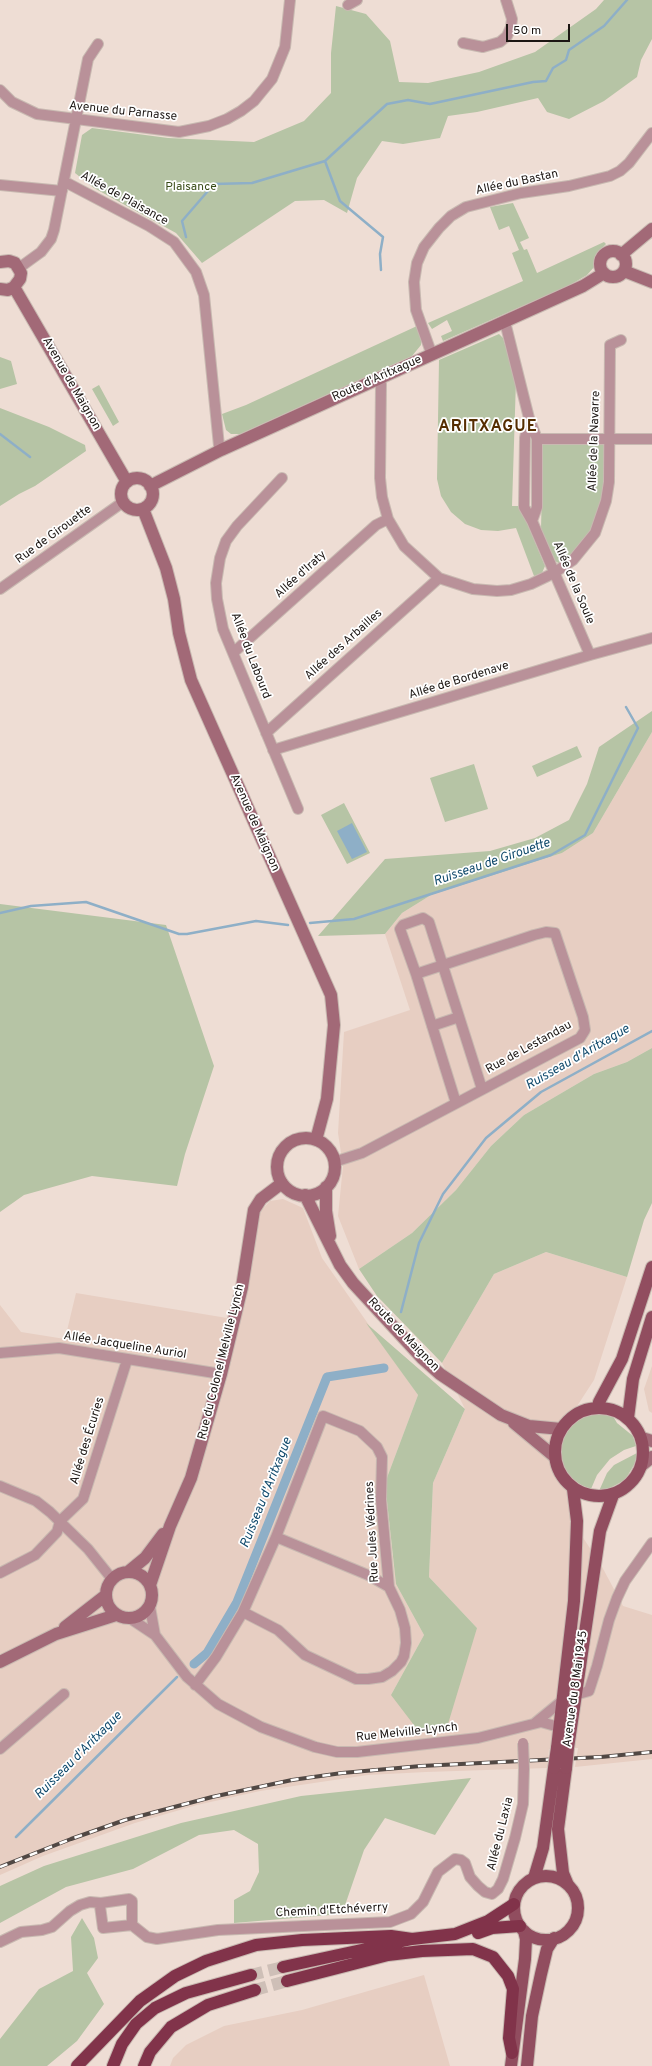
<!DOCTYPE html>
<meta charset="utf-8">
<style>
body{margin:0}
#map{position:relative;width:652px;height:2066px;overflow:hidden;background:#eeddd4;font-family:Overpass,sans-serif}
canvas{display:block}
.scale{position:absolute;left:506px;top:24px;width:64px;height:18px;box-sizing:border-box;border:2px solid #1c1613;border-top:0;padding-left:5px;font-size:12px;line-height:14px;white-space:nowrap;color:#1c1613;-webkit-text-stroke:3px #fff;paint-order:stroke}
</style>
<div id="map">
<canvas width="652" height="2066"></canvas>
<div class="scale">50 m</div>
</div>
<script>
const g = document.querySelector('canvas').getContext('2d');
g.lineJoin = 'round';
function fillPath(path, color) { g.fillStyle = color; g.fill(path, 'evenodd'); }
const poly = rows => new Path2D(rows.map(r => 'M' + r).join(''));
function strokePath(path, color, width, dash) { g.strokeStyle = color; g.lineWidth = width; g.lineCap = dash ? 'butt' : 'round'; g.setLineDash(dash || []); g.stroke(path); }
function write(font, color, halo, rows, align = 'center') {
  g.font = font + ' Overpass,sans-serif'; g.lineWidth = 3.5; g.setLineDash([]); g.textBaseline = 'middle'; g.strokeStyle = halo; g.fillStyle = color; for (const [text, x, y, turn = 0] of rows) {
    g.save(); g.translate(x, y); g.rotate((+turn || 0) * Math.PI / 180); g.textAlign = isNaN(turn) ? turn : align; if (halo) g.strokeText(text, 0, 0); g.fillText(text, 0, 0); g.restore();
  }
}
const built = poly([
 [652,732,652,1048,627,1062,594,1074,524,1115,491,1146,456,1190,412,1233,359,1269,338,1216,343,1166,338,1133,344,1032,410,1010,385,934,402,913,431,895,562,853,593,833],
 [283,1199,303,1208,322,1258,418,1395,385,1483,396,1584,424,1635,391,1695,477,1628,429,1577,433,1483,465,1409,442,1363,494,1274,546,1252,627,1277,594,1380,555,1440,576,1527,601,1565,623,1606,652,1615,652,1759,575,1767,578,1748,549,1749,547,1768,426,1772,368,1775,260,1791,197,1805,135,1823,43,1856,0,1875,0,1305,21,1332,65,1339,76,1293,227,1318,260,1212,270,1201],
 [652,1366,652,1413,649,1411,644,1389],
 [424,1975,450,2066,170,2066,173,2058,186,2045,224,2026,302,2010]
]);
const green = poly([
 [604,0,652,0,652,39,641,60,637,77,604,101,569,119,547,112,538,98,477,112,448,116,440,138,403,144,382,141,357,178,347,213,324,200,295,201,202,263,176,233,94,188,75,173,82,135,92,128,168,138,254,142,304,121,331,93,331,53,336,6,366,14,390,41,399,82,428,83,479,72,535,52,596,9],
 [513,203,529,238,520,242,524,250,527,249,537,273,604,242,606,244,596,254,595,266,587,275,570,285,443,341,441,336,452,331,447,320,432,329,428,323,523,281,512,253,519,250,509,226,499,230,490,207],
 [417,326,421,339,421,345,412,356,240,434,231,434,226,430,222,414,246,405],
 [499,334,503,338,516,380,512,506,520,506,545,566,542,573,534,576,516,528,498,531,481,530,465,524,451,512,441,496,437,479,439,360],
 [0,357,11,361,17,384,0,389],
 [99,385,119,422,113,426,92,389],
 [0,408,49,427,85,445,86,451,35,486,19,494,0,506],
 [546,443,601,443,606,447,603,500,595,523,579,547,560,564,555,561,541,529,543,445],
 [652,711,652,732,593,833,562,853,431,895,402,913,385,934,318,936,385,859,490,851,535,838,569,820,587,784,599,747],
 [577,746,582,757,537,777,532,766],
 [474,764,488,809,445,822,430,778],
 [344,803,370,853,347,864,321,815],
 [0,904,166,925,214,1066,185,1154,177,1186,92,1176,24,1195,0,1212],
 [652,1048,652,1203,644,1220,627,1277,546,1252,494,1274,442,1363,377,1296,359,1269,412,1233,456,1190,491,1146,524,1115,594,1074,627,1062],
 [366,1323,465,1409,433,1483,429,1577,477,1628,448,1724,420,1733,391,1695,424,1635,396,1584,385,1483,418,1395],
 [601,1413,613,1416,617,1423,633,1436,636,1446,624,1450,610,1459,597,1475,591,1489,581,1485,570,1477,563,1466,560,1454,561,1441,567,1429,577,1420,589,1414],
 [637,1453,635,1463,625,1480,608,1489,599,1491,607,1473,614,1465],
 [471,1778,435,1835,385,1818,364,1850,342,1914,234,1923,234,1900,250,1891,259,1872,258,1844,234,1830,199,1835,133,1869,66,1887,0,1923,0,1886,44,1866,181,1823,301,1796],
 [82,1918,94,1938,98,1958,87,1973,104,2004,77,2041,47,2066,0,2066,0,2039,39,1989,73,1971,71,1937]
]);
const water = poly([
 [352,823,367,852,352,859,337,831]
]);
const stream = poly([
 [325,161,340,201,383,237,380,254,381,270],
 [186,237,182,221,214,184,252,183,325,161,387,104,408,100,430,104,533,82,546,81,553,68,566,60,569,50,604,26,627,0],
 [0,434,30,457],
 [0,913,31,906,86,902,179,934,187,934,256,921,288,925],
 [310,923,354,919,551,855,585,835,638,728,626,707],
 [401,1312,419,1243,443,1194,486,1138,541,1092,652,1031],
 [16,1837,177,1677]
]);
const canal = poly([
 [194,1664,207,1653,237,1602,327,1377,384,1368]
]);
const highwayTunnel = poly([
 [251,1975,283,1967],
 [255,1990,287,1981]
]);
const street = poly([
 [348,5,357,0],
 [463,43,483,47,500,42,507,36,511,27,512,19,506,0],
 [0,90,12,102,37,114,179,132,209,126,227,119,241,111,254,101,272,79,285,47,290,0],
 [64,183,69,184,149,226,174,242,196,272,204,295,219,446,221,450],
 [0,185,62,191],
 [19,268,41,252,51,239,54,230,88,59,98,44],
 [505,322,529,418,537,439,537,507,532,521],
 [432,355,416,310,414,282,417,263,424,247,439,228,451,216,466,207,521,193,569,186,610,176,620,171,629,163,652,133],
 [379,379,381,384,380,478,382,497,388,519,404,546,439,578,473,589,497,591,511,590,531,584,554,573,573,560,595,533,606,501,609,482,610,345,621,340],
 [529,418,525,438,524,507,532,521,590,655],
 [537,439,652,439],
 [282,478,237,526,226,541,220,558,216,583,217,599,223,629,298,809],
 [0,589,123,502],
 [234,652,376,525,388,519],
 [266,733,439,578],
 [273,750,590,655,652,638],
 [432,1026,459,1017],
 [456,1103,416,974,400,929,403,925,423,918,429,922,482,1089],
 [334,1162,362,1153,580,1038,585,1030,583,1017,555,933,546,932,534,935,416,974],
 [0,1353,59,1348,221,1374],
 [0,1486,36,1501,50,1512,88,1549,112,1579],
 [60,1521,83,1499,127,1360],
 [276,1537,368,1575,389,1587],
 [0,1573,35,1555,57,1532,60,1521],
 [131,1619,155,1635,150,1607],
 [155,1635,187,1677,218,1704,261,1727,315,1747,337,1752,357,1752,478,1738,541,1722,559,1727],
 [195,1685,216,1657,243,1612,276,1537,323,1416,360,1431,377,1447,382,1457,381,1500,389,1587,400,1610,405,1628,406,1643,404,1656,401,1662,392,1671,382,1677,368,1679,356,1679,305,1655,278,1630,243,1612],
 [575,1695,589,1691,597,1666,609,1620,617,1598,625,1581,652,1543],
 [535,1723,563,1700],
 [0,1749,64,1694],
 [129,1899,132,1901,132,1925,103,1928,100,1906,101,1903,129,1899],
 [132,1925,147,1937,157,1939,218,1930,390,1922,411,1914,423,1902,438,1872,455,1859,461,1860,465,1863,470,1877,478,1886,485,1892,492,1894,498,1889,503,1879,515,1838,523,1804,524,1768],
 [0,1942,21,1932,42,1930,52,1927,70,1911,80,1905,90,1902,101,1903]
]);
const secondary = poly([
 '600 264a13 13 0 1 1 26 0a13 13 0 1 1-26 0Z',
 [621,255,652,229],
 [0,262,9,261,15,263,21,273,20,279,14,287,8,290,0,289],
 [624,271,652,282],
 [14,287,127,482],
 '121 494a16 16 0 1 1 32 0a16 16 0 1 1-32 0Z',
 [150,486,221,450,583,286,604,273],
 [143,509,166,568,174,599,179,633,191,680,331,995,334,1025,327,1099,316,1140],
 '277 1167a29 29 0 1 1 58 0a29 29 0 1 1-58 0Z',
 [326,1187,326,1211,330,1236],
 [305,1195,340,1265,353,1283,422,1358,440,1374,501,1415,529,1426,561,1429],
 [514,1423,555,1457],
 [642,1438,652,1441],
 [642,1465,652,1457],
 '106 1595a23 23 0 1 1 46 0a23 23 0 1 1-46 0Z',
 [128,1572,145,1558,163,1534],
 [150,1585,170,1526,191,1478,221,1374,242,1287,254,1210,261,1199,282,1183],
 [65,1627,106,1595],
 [0,1662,56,1634,116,1615]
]);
const primary = poly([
 '555 1452a44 44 0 1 1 88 0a44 44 0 1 1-88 0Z',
 [598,1408,599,1402,622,1359,652,1267],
 [628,1418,633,1379,652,1317],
 [557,1748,574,1601,577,1521,573,1489],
 [568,1748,600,1531,613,1495],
 [566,1768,558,1829,563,1873,568,1885],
 '514 1908a32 32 0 1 1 64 0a32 32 0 1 1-64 0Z',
 [534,1878,543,1848,554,1768],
 [511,2066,525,1959,526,1939,524,1931],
 [527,2066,532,2016,541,1974,547,1949,554,1938]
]);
const highway = poly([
 [478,1933,492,1928,520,1926],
 [283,1967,412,1939,455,1934,488,1921,514,1904],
 [287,1981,388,1955,422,1951,473,1949,493,1957,508,1976,513,1989,509,2038,512,2053],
 [77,2066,140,2001,175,1976,206,1961,256,1945,302,1940,391,1936,412,1939],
 [113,2066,122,2044,136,2024,155,2008,186,1993,251,1975],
 [144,2066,150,2052,171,2027,208,2005,255,1990]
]);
const rail = poly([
 [0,1867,71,1839,125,1820,212,1797,292,1780,342,1773,421,1766,601,1757,652,1752]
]);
const streetBridge = poly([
 [523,1743,524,1768]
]);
const primaryBridge = poly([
 [554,1768,557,1748],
 [566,1768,568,1748]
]);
const streetNames = [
 ["Avenue du Parnasse",123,112,6],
 ["Allée du Bastan",517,183,-12],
 ["Allée de Plaisance",124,199,29],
 ["Route d'Aritxague",377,379,-24],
 ["Avenue de Maignon",71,384,60],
 ["Allée de la Navarre",595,441,-88],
 ["Rue de Girouette",54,535,-36],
 ["Allée d'Iraty",301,575,-42],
 ["Allée de la Soule",573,583,67],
 ["Allée des Arbailles",344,645,-42],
 ["Allée du Labourd",250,656,69],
 ["Allée de Bordenave",459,681,-17],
 ["Avenue de Maignon",254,823,66],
 ["Rue de Lestandau",529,1048,-29],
 ["Route de Maignon",403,1335,46],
 ["Allée Jacqueline Auriol",125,1346,9],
 ["Rue du Colonel Melville Lynch",222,1362,-76],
 ["Allée des Écuries",88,1441,-73],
 ["Rue Jules Védrines",373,1532,-93],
 ["Avenue du 8 Mai 1945",576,1689,-82],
 ["Rue Melville-Lynch",407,1733,-6],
 ["Allée du Laxia",501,1834,-76],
 ["Chemin d'Etchéverry",332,1911,-3]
];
const parkNames = [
 ["Plaisance",191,188]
];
const waterNames = [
 ["Ruisseau de Girouette",492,863,-19],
 ["Ruisseau d'Aritxague",578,1058,-30],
 ["Ruisseau d'Aritxague",267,1493,-68],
 ["Ruisseau d'Aritxague",79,1756,-45]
];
const districtNames = [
 ["ARITXAGUE",488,428]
];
fillPath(built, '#e7cec2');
fillPath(green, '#b6c4a5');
fillPath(water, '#8eafc7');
strokePath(stream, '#8eafc7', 2.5);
strokePath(canal, '#8eafc7', 9);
strokePath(highwayTunnel, '#cebfb7', 12, [12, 6]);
strokePath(street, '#c8b9b1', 12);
strokePath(secondary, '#c8b9b1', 14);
strokePath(primary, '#c8b9b1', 14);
strokePath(highway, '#c8b9b1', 14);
strokePath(street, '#b99199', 10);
strokePath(secondary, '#a26977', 12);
strokePath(primary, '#914d5f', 12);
strokePath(highway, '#81334a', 12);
strokePath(rail, '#514844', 4);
strokePath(rail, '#fff', 2.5, [8]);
strokePath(streetBridge, '#c8b9b1', 12, []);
strokePath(primaryBridge, '#c8b9b1', 14, []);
strokePath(streetBridge, '#b99199', 10);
strokePath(primaryBridge, '#914d5f', 12);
write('12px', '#1c1613', '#fff', streetNames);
write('12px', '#384b17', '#fff', parkNames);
write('italic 13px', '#124b6d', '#fff', waterNames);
g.letterSpacing = '1px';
write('bold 16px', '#552d00', '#fff', districtNames);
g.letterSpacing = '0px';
</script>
